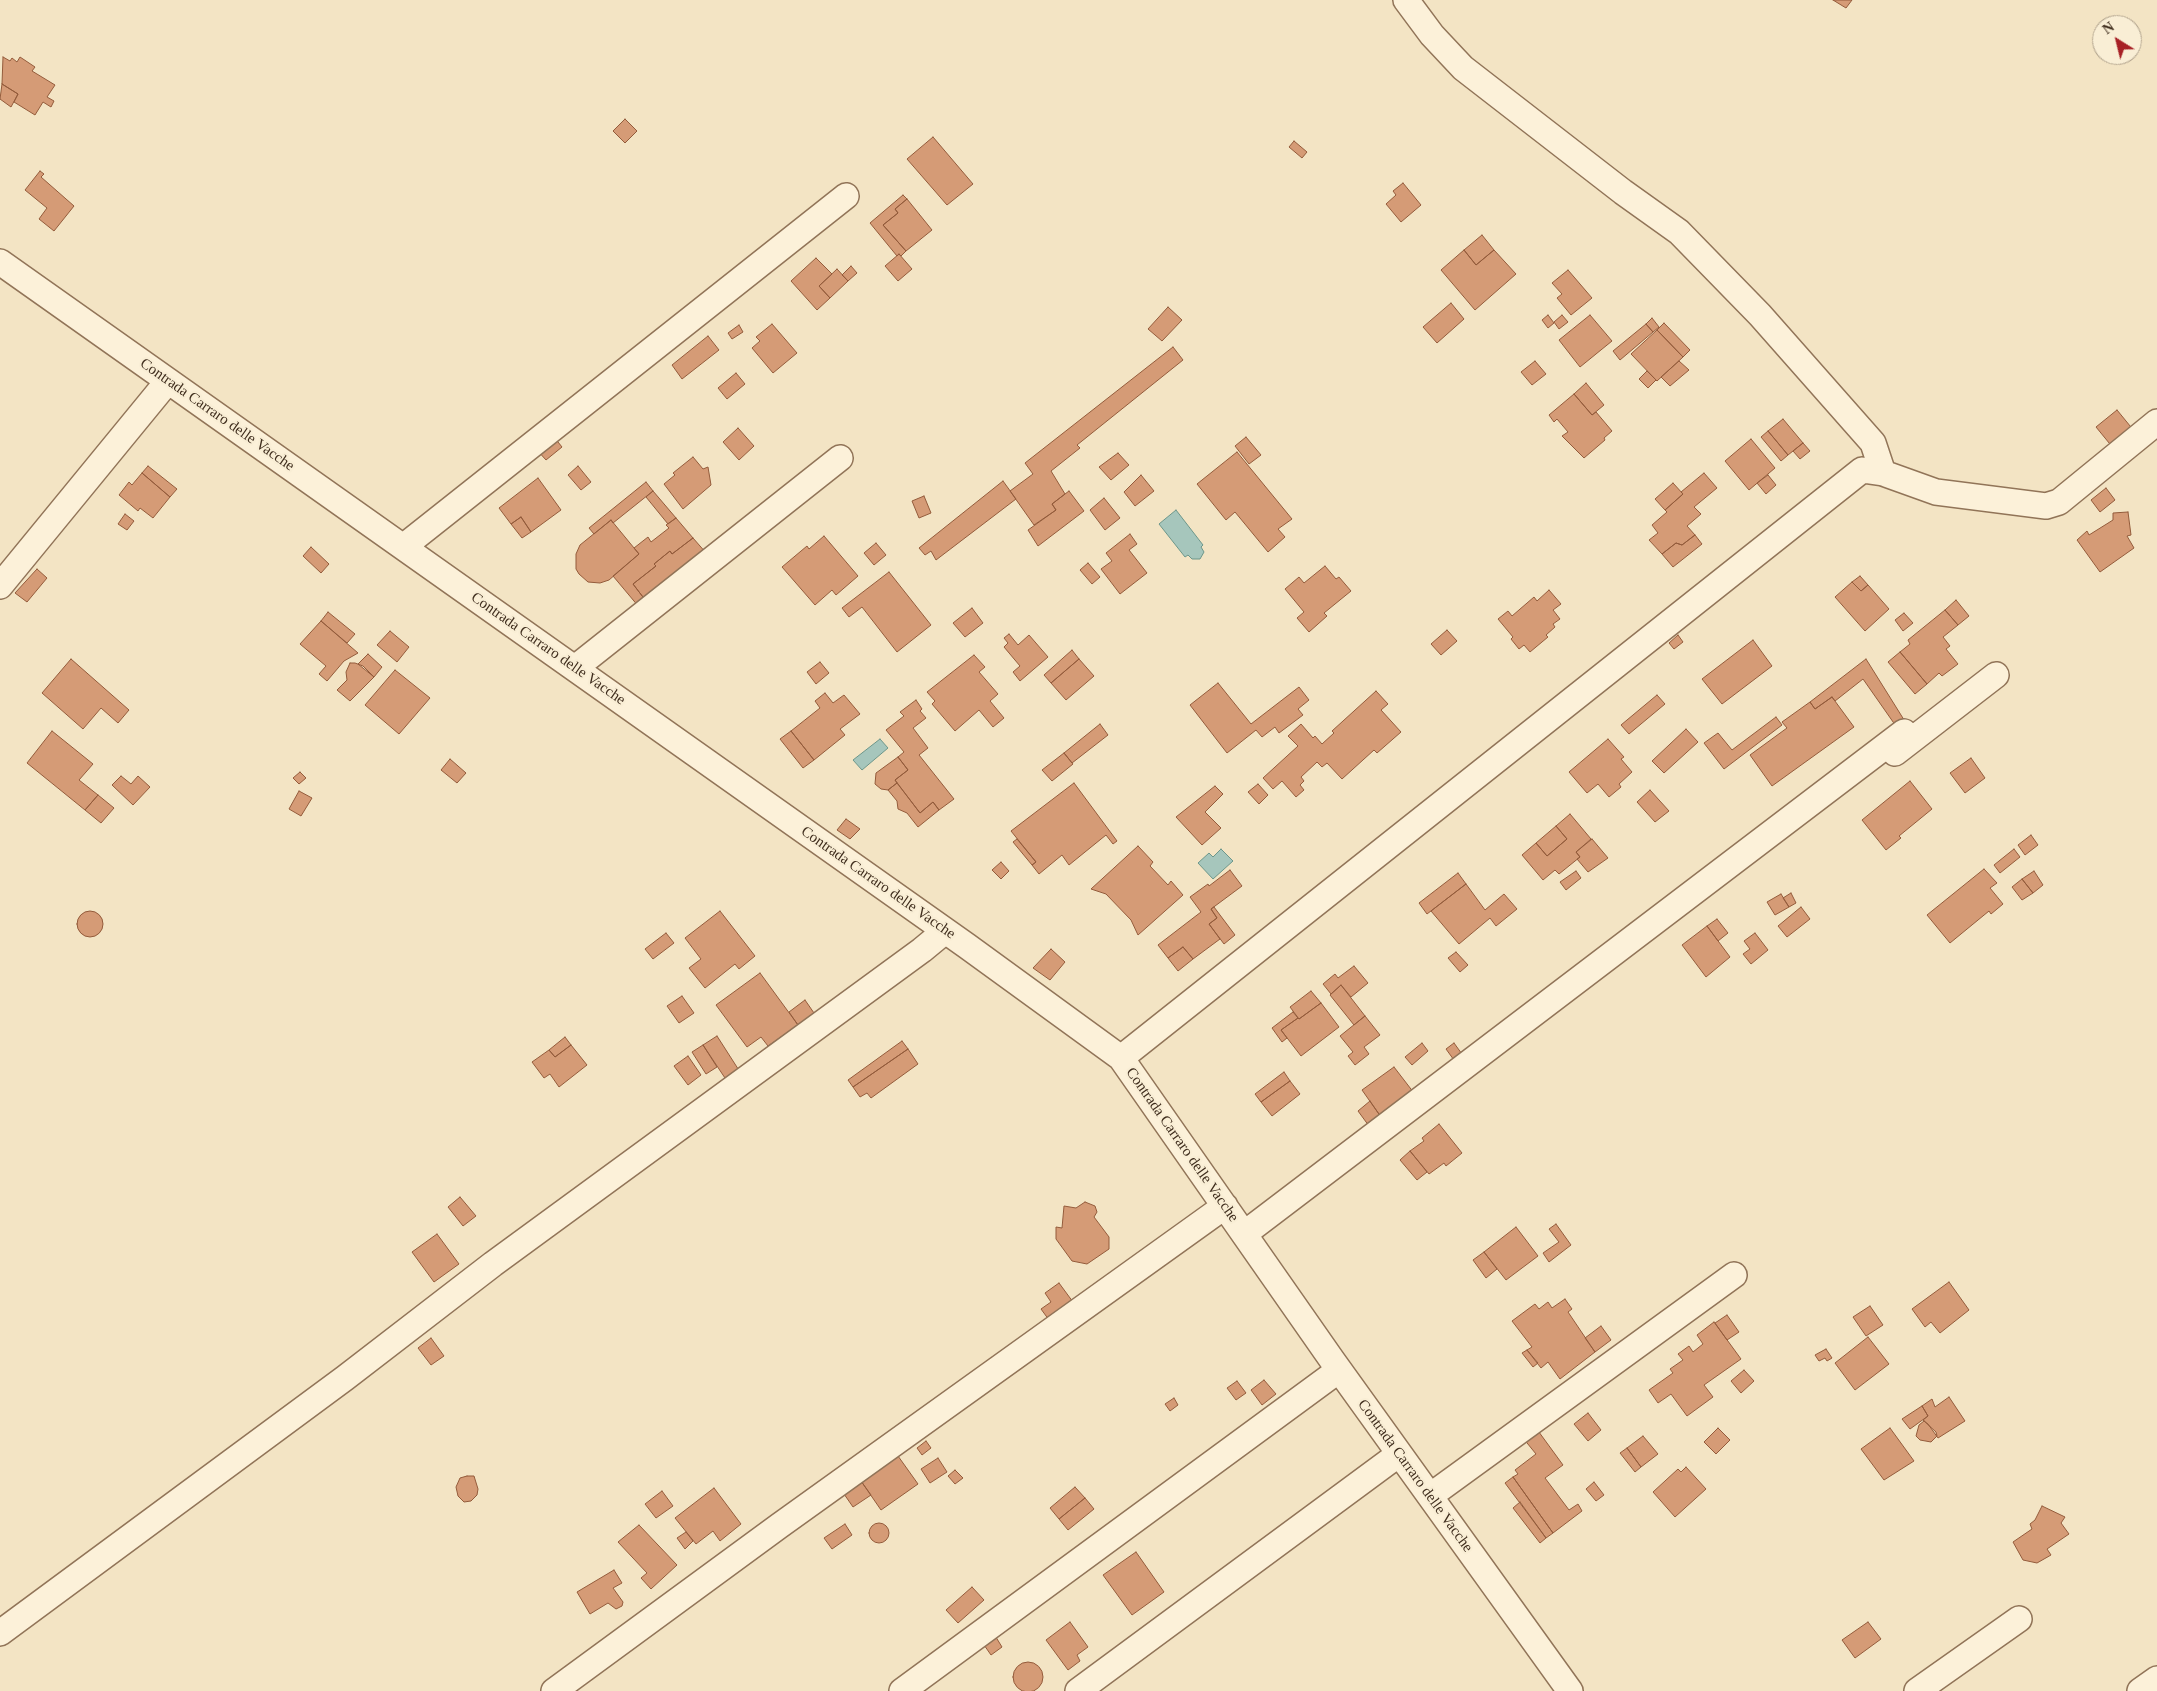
<!DOCTYPE html>
<style>
body{margin:0}
#map{position:relative;width:2157px;height:1691px;overflow:hidden;background:#f3e4c4;font-family:"Times New Roman",serif}
canvas{display:block}
.north{position:absolute;left:2092px;top:15px;width:50px;height:50px;box-sizing:border-box;background:#f9eed5;border:1px solid #afa18b;border-radius:50%;rotate:324deg;font-size:14px;font-weight:700;line-height:20px;text-align:center;color:#3f2d1d}
.north::after{content:'';display:block;margin:auto;width:18px;height:22px;background:#a72025;clip-path:polygon(50% 0,100% 100%,50% 72%,0 100%)}
</style>
<div id="map">
<canvas width="2157" height="1691"></canvas>
<div class="north">N</div>
</div>
<script>
const g = document.querySelector('canvas').getContext('2d');
g.lineJoin = 'round';
function fillPath(path, color) { g.fillStyle = color; g.fill(path, 'evenodd'); }
const poly = rows => new Path2D(rows.map(r => 'M' + r).join(''));
function strokePath(path, color, width, dash) { g.strokeStyle = color; g.lineWidth = width; g.lineCap = dash ? 'butt' : 'round'; g.setLineDash(dash || []); g.stroke(path); }
function write(font, color, halo, rows, align = 'center') {
  g.font = font + ' "Times New Roman",serif'; g.lineWidth = 4.5; g.setLineDash([]); g.textBaseline = 'middle'; g.strokeStyle = halo; g.fillStyle = color; for (const [text, x, y, turn = 0] of rows) {
    g.save(); g.translate(x, y); g.rotate((+turn || 0) * Math.PI / 180); g.textAlign = isNaN(turn) ? turn : align; if (halo) g.strokeText(text, 0, 0); g.fillText(text, 0, 0); g.restore();
  }
}
const water = poly([
 [1176,510,1203,545,1201,547,1204,552,1200,559,1192,559,1188,555,1185,557,1159,524,1176,510],
 [880,739,888,748,862,770,853,760,880,739],
 [1221,849,1233,861,1213,879,1198,863,1209,853,1213,857,1221,849]
]);
const building = poly([
 [1833,0,1852,0,1846,8,1833,0],
 [3,57,10,61,12,58,17,62,20,57,35,67,32,71,55,85,47,97,54,101,51,107,43,102,35,115,14,102,18,94,2,84,3,57],
 [2,84,18,94,11,107,0,99,2,84],
 [625,119,637,131,625,143,613,131,625,119],
 [933,137,973,184,947,205,907,159,933,137],
 [1294,141,1307,152,1302,158,1289,147,1294,141],
 [40,171,44,174,41,177,74,206,54,231,39,219,47,208,25,190,40,171],
 [1403,183,1421,205,1401,222,1386,204,1396,195,1393,191,1403,183],
 [903,195,907,199,895,209,898,213,883,225,906,251,901,256,899,254,897,256,870,223,903,195],
 [907,199,932,230,906,251,883,225,898,213,895,209,907,199],
 [1482,235,1494,250,1476,265,1464,250,1482,235],
 [1464,250,1476,265,1494,250,1516,274,1475,310,1441,270,1464,250],
 [899,254,912,269,898,281,885,266,899,254],
 [816,258,832,274,819,286,830,298,817,310,791,281,816,258],
 [851,266,857,273,848,281,842,275,851,266],
 [837,269,848,281,830,298,819,286,837,269],
 [1568,270,1592,298,1571,315,1557,298,1562,294,1552,283,1568,270],
 [1451,303,1464,319,1437,343,1423,327,1451,303],
 [1168,307,1182,320,1162,341,1148,329,1168,307],
 [1548,315,1554,323,1548,328,1542,320,1548,315],
 [1562,315,1568,322,1559,329,1554,322,1562,315],
 [1590,315,1612,341,1580,367,1559,340,1590,315],
 [1652,318,1659,327,1653,332,1646,324,1652,318],
 [1664,323,1690,350,1683,357,1657,330,1664,323],
 [772,324,797,353,773,373,752,348,760,341,756,337,772,324],
 [1646,324,1653,332,1620,360,1613,351,1646,324],
 [739,325,743,332,732,339,728,333,739,325],
 [1657,330,1683,357,1657,381,1631,354,1657,330],
 [708,336,719,350,682,379,672,365,708,336],
 [1173,347,1183,360,1077,445,1080,448,1051,471,1065,494,1052,504,1056,510,1034,525,1010,491,1033,474,1025,463,1173,347],
 [1535,361,1546,374,1532,385,1521,372,1535,361],
 [1679,361,1689,370,1670,386,1661,377,1679,361],
 [1647,371,1656,380,1648,388,1639,379,1647,371],
 [736,373,745,384,727,399,718,388,736,373],
 [1586,383,1604,405,1592,415,1574,394,1586,383],
 [1574,394,1592,415,1596,412,1612,431,1604,438,1605,440,1584,458,1562,436,1568,432,1557,419,1554,422,1549,415,1574,394],
 [2117,410,2135,432,2114,449,2096,427,2117,410],
 [1783,419,1803,443,1788,455,1768,431,1783,419],
 [738,428,754,446,739,460,723,442,738,428],
 [1768,431,1788,455,1781,461,1761,437,1768,431],
 [554,437,562,447,546,460,537,450,554,437],
 [1246,437,1261,455,1249,464,1235,446,1246,437],
 [1751,439,1775,468,1749,490,1725,461,1751,439],
 [1803,443,1810,451,1800,459,1793,451,1803,443],
 [1237,452,1292,519,1278,529,1285,537,1268,552,1235,512,1226,520,1197,484,1237,452],
 [1118,453,1129,465,1111,480,1099,467,1118,453],
 [693,457,703,469,708,467,711,485,683,509,664,484,675,475,673,473,693,457],
 [148,466,177,489,170,497,142,473,148,466],
 [578,466,591,482,581,490,568,475,578,466],
 [142,473,170,497,153,518,140,508,138,511,119,495,129,482,132,485,142,473],
 [1704,473,1717,488,1694,507,1701,514,1687,526,1695,535,1682,545,1676,543,1662,554,1649,540,1658,533,1652,525,1667,512,1665,510,1683,494,1681,492,1704,473],
 [1141,475,1154,491,1135,506,1124,492,1141,475],
 [1768,475,1776,485,1766,494,1757,483,1768,475],
 [538,478,561,510,531,532,521,517,511,524,499,508,538,478],
 [1003,481,1016,499,936,560,931,551,925,555,919,548,1003,481],
 [646,482,653,491,613,523,611,520,594,534,589,528,646,482],
 [1673,483,1683,494,1665,510,1655,499,1673,483],
 [2106,488,2115,500,2100,512,2091,500,2106,488],
 [653,491,676,518,668,524,646,497,653,491],
 [1069,491,1084,511,1038,546,1028,530,1056,510,1052,504,1069,491],
 [924,496,931,513,919,518,912,501,924,496],
 [1104,498,1120,518,1105,530,1090,510,1104,498],
 [2128,512,2131,535,2127,536,2134,548,2100,572,2077,540,2087,531,2089,535,2113,520,2113,513,2128,512],
 [125,514,134,521,127,530,118,524,125,514],
 [521,517,531,532,522,538,511,524,521,517],
 [676,518,693,538,672,554,670,551,654,564,656,566,633,584,646,601,639,607,613,576,639,554,634,548,648,537,651,542,669,528,666,525,676,518],
 [611,520,639,554,609,580,600,583,588,582,579,574,576,569,576,554,580,545,611,520],
 [1130,534,1137,544,1129,550,1147,573,1120,594,1101,569,1112,561,1106,553,1130,534],
 [1695,535,1702,544,1673,567,1662,554,1676,543,1682,545,1695,535],
 [824,536,858,576,836,595,832,590,815,605,782,567,807,546,809,549,824,536],
 [693,538,707,554,646,601,633,584,656,566,654,564,670,551,672,554,693,538],
 [876,543,886,555,874,565,864,553,876,543],
 [311,547,329,564,321,573,303,556,311,547],
 [1088,563,1100,577,1092,584,1080,570,1088,563],
 [1325,566,1336,579,1339,577,1351,591,1324,613,1327,616,1309,632,1297,618,1304,612,1285,589,1299,577,1304,583,1325,566],
 [37,569,47,578,27,602,15,593,37,569],
 [889,572,931,625,897,652,862,607,849,617,842,608,889,572],
 [1860,576,1868,585,1861,591,1852,582,1860,576],
 [1852,582,1861,591,1868,585,1889,609,1865,631,1835,597,1852,582],
 [1549,590,1561,604,1553,610,1560,619,1553,624,1555,627,1546,635,1548,637,1530,652,1524,645,1519,649,1511,639,1513,637,1498,619,1508,611,1512,616,1534,597,1537,601,1549,590],
 [1956,600,1969,616,1958,625,1945,610,1956,600],
 [972,608,983,623,965,637,953,623,972,608],
 [1945,610,1958,625,1943,637,1950,646,1946,649,1958,664,1942,676,1939,673,1927,684,1900,652,1910,644,1908,640,1945,610],
 [328,612,355,634,347,643,321,621,328,612],
 [1904,613,1913,623,1903,631,1895,620,1904,613],
 [321,621,358,653,344,661,327,681,319,674,326,666,300,644,321,621],
 [1447,630,1457,641,1441,655,1431,644,1447,630],
 [390,631,409,647,397,662,377,645,390,631],
 [1009,634,1018,645,1029,635,1048,657,1020,681,1013,672,1020,666,1004,647,1008,643,1004,638,1009,634],
 [1678,635,1683,642,1674,649,1669,643,1678,635],
 [1753,640,1772,666,1722,704,1702,679,1753,640],
 [1072,650,1079,659,1051,683,1044,675,1072,650],
 [1900,652,1927,684,1915,694,1888,662,1900,652],
 [368,654,382,667,374,677,358,664,368,654],
 [974,655,985,667,979,672,998,694,990,701,1004,718,993,727,979,710,955,731,932,704,935,701,927,692,974,655],
 [71,659,129,710,118,723,101,708,83,729,42,693,71,659],
 [1079,659,1094,676,1066,700,1051,683,1079,659],
 [1866,659,1906,723,1898,729,1863,679,1835,701,1832,697,1815,709,1810,702,1866,659],
 [820,662,829,673,816,684,807,672,820,662],
 [350,663,355,663,363,666,374,677,350,701,337,690,347,680,346,672,350,663],
 [395,670,430,698,399,734,365,705,395,670],
 [1218,683,1251,724,1299,687,1309,700,1298,709,1303,715,1279,733,1275,727,1262,737,1256,730,1227,753,1190,705,1218,683],
 [1376,691,1388,704,1381,710,1401,732,1377,753,1374,750,1342,779,1327,763,1322,767,1317,762,1301,777,1304,781,1300,785,1304,790,1296,797,1282,781,1273,789,1263,778,1298,746,1288,736,1301,724,1313,738,1315,736,1322,744,1334,733,1332,731,1376,691],
 [825,693,833,703,844,695,860,714,840,729,845,735,814,760,791,731,820,708,815,701,825,693],
 [1657,695,1665,704,1629,734,1621,725,1657,695],
 [1832,697,1854,727,1772,786,1750,755,1787,728,1782,722,1810,702,1815,709,1832,697],
 [916,700,922,709,920,711,926,718,913,728,928,748,919,755,954,799,939,810,933,802,920,813,895,780,908,770,898,757,904,752,886,730,904,716,900,712,916,700],
 [1776,717,1782,725,1724,769,1704,743,1718,733,1732,750,1776,717],
 [1100,724,1108,735,1072,763,1064,753,1100,724],
 [1686,729,1698,742,1664,773,1652,761,1686,729],
 [52,731,93,764,79,780,98,795,85,810,27,763,52,731],
 [791,731,814,760,803,768,780,739,791,731],
 [1608,739,1624,757,1621,759,1632,772,1619,784,1621,787,1609,797,1598,784,1587,793,1569,772,1608,739],
 [1064,753,1073,764,1052,781,1042,770,1064,753],
 [898,757,908,770,895,780,897,783,888,790,881,789,875,784,876,773,898,757],
 [1971,758,1985,778,1965,793,1950,773,1971,758],
 [450,759,466,773,457,783,441,770,450,759],
 [300,772,306,778,299,784,293,778,300,772],
 [121,776,131,784,138,776,150,787,133,805,112,785,121,776],
 [1910,781,1932,809,1899,836,1901,838,1886,850,1862,820,1910,781],
 [897,783,920,813,933,802,939,810,918,827,907,813,898,809,897,801,888,790,897,783],
 [1074,783,1117,841,1113,844,1106,835,1069,865,1062,855,1039,874,1032,865,1036,862,1011,831,1074,783],
 [1258,784,1268,795,1259,804,1248,792,1258,784],
 [1215,786,1223,794,1205,812,1221,828,1202,845,1176,817,1215,786],
 [1650,790,1669,811,1655,822,1637,802,1650,790],
 [299,791,312,798,301,816,289,809,299,791],
 [98,795,114,808,101,823,85,810,98,795],
 [1570,814,1591,839,1576,852,1580,857,1559,874,1555,870,1543,880,1522,855,1536,843,1547,856,1567,839,1556,826,1570,814],
 [846,819,860,829,850,839,837,830,846,819],
 [1556,826,1567,839,1547,856,1536,843,1556,826],
 [2031,835,2038,845,2025,855,2018,845,2031,835],
 [1017,839,1036,862,1032,865,1013,842,1017,839],
 [1592,839,1608,858,1588,872,1577,859,1580,857,1576,852,1592,839],
 [1138,846,1153,862,1150,866,1168,885,1171,881,1183,895,1138,935,1131,920,1106,894,1091,889,1138,846],
 [2014,849,2020,857,2000,873,1994,865,2014,849],
 [1001,862,1009,871,1001,879,992,870,1001,862],
 [1984,869,1997,883,1990,888,2003,904,1991,914,1989,911,1950,943,1927,915,1984,869],
 [1230,870,1242,886,1211,909,1217,918,1209,924,1220,939,1193,959,1183,947,1168,958,1158,945,1201,912,1190,897,1208,884,1209,886,1230,870],
 [1576,871,1581,878,1566,890,1560,882,1576,871],
 [2034,871,2043,885,2033,893,2022,879,2034,871],
 [1458,873,1466,884,1427,914,1419,903,1458,873],
 [2022,879,2033,893,2022,900,2012,887,2022,879],
 [1466,884,1485,910,1504,894,1517,909,1496,926,1490,918,1459,944,1431,911,1466,884],
 [1791,893,1796,903,1789,907,1783,898,1791,893],
 [1781,894,1789,907,1775,915,1767,902,1781,894],
 [1214,907,1235,935,1224,944,1209,924,1217,918,1211,909,1214,907],
 [1801,907,1810,919,1787,937,1778,926,1801,907],
 [720,911,755,956,739,969,735,964,705,988,689,968,701,959,685,938,720,911],
 '77 924a13 13 0 1 1 26 0a13 13 0 1 1-26 0Z',
 [1717,919,1728,933,1718,941,1707,926,1717,919],
 [1707,926,1730,957,1706,977,1682,945,1707,926],
 [666,933,674,943,653,959,645,949,666,933],
 [1755,933,1768,950,1751,964,1743,954,1750,949,1744,941,1755,933],
 [1183,947,1193,959,1178,971,1168,958,1183,947],
 [1051,949,1065,962,1050,980,1033,968,1051,949],
 [1456,952,1468,965,1460,972,1448,958,1456,952],
 [1354,966,1368,983,1351,997,1341,985,1331,994,1323,984,1335,974,1338,978,1354,966],
 [760,973,798,1025,768,1046,761,1037,747,1047,716,1005,760,973],
 [1341,985,1365,1016,1354,1025,1330,995,1341,985],
 [1311,991,1321,1003,1299,1019,1290,1007,1311,991],
 [682,996,694,1013,679,1023,667,1006,682,996],
 [805,1000,814,1013,798,1025,789,1012,805,1000],
 [1321,1003,1339,1027,1301,1056,1281,1030,1298,1018,1299,1019,1321,1003],
 [1293,1012,1298,1018,1281,1030,1287,1038,1282,1042,1272,1028,1293,1012],
 [1365,1016,1380,1035,1364,1047,1369,1054,1355,1065,1348,1056,1353,1052,1340,1036,1365,1016],
 [717,1036,742,1075,729,1084,703,1045,717,1036],
 [565,1037,571,1045,555,1057,549,1050,565,1037],
 [902,1041,908,1049,853,1087,848,1080,902,1041],
 [1422,1043,1428,1051,1412,1065,1405,1057,1422,1043],
 [1454,1043,1467,1061,1459,1067,1446,1049,1454,1043],
 [571,1045,587,1065,559,1087,550,1074,544,1078,532,1062,549,1050,555,1057,571,1045],
 [703,1045,717,1067,706,1074,692,1052,703,1045],
 [908,1049,918,1064,871,1098,867,1093,860,1097,853,1087,908,1049],
 [688,1056,701,1075,688,1085,674,1066,688,1056],
 [1394,1067,1414,1093,1381,1117,1362,1090,1394,1067],
 [1284,1072,1290,1081,1261,1102,1255,1094,1284,1072],
 [1290,1081,1300,1094,1272,1116,1261,1102,1290,1081],
 [1370,1101,1381,1117,1369,1126,1358,1111,1370,1101],
 [1439,1124,1462,1153,1446,1166,1444,1163,1429,1174,1410,1151,1424,1141,1422,1138,1439,1124],
 [1410,1151,1427,1172,1417,1180,1400,1160,1410,1151],
 [460,1197,476,1216,463,1226,448,1207,460,1197],
 [1085,1202,1095,1206,1097,1212,1094,1217,1109,1237,1109,1249,1087,1264,1072,1261,1056,1239,1056,1227,1062,1228,1064,1206,1076,1208,1085,1202],
 [1556,1224,1571,1245,1549,1262,1543,1253,1559,1242,1549,1229,1556,1224],
 [1516,1227,1538,1256,1506,1280,1484,1252,1516,1227],
 [437,1234,459,1264,434,1282,412,1252,437,1234],
 [1484,1252,1497,1269,1486,1278,1473,1260,1484,1252],
 [1949,1282,1969,1310,1940,1333,1931,1322,1925,1327,1912,1309,1949,1282],
 [1059,1283,1073,1302,1049,1320,1041,1309,1051,1302,1045,1293,1059,1283],
 [1565,1299,1572,1309,1568,1312,1595,1352,1560,1379,1548,1362,1541,1368,1527,1350,1532,1347,1512,1321,1535,1304,1539,1309,1548,1302,1552,1308,1565,1299],
 [1870,1306,1883,1325,1866,1336,1853,1317,1870,1306],
 [1727,1315,1739,1332,1727,1340,1715,1323,1727,1315],
 [1714,1322,1741,1359,1704,1385,1713,1397,1687,1416,1671,1394,1658,1403,1649,1390,1673,1373,1670,1369,1683,1360,1678,1354,1689,1346,1693,1352,1703,1344,1697,1335,1714,1322],
 [1601,1326,1611,1340,1595,1352,1585,1338,1601,1326],
 [1868,1337,1889,1364,1855,1390,1835,1363,1868,1337],
 [431,1338,444,1356,431,1365,418,1348,431,1338],
 [1826,1349,1832,1358,1827,1361,1825,1358,1819,1361,1815,1355,1826,1349],
 [1527,1350,1538,1363,1533,1367,1522,1353,1527,1350],
 [1744,1370,1754,1381,1741,1393,1731,1381,1744,1370],
 [1264,1380,1276,1394,1262,1405,1251,1390,1264,1380],
 [1237,1381,1246,1393,1236,1400,1227,1388,1237,1381],
 [1949,1397,1965,1421,1938,1438,1928,1424,1923,1420,1928,1416,1922,1406,1932,1399,1935,1407,1949,1397],
 [1174,1398,1178,1405,1170,1411,1165,1404,1174,1398],
 [1922,1406,1928,1416,1910,1429,1902,1419,1922,1406],
 [1588,1413,1601,1430,1588,1441,1574,1424,1588,1413],
 [1924,1421,1936,1432,1937,1436,1931,1442,1920,1440,1916,1436,1919,1425,1924,1421],
 [1536,1428,1563,1465,1545,1478,1569,1510,1578,1504,1582,1511,1553,1533,1513,1477,1518,1474,1515,1470,1536,1454,1523,1438,1536,1428],
 [1718,1428,1730,1440,1716,1454,1704,1442,1718,1428],
 [1890,1428,1914,1461,1884,1480,1861,1449,1890,1428],
 [1643,1436,1658,1454,1641,1467,1627,1448,1643,1436],
 [926,1441,931,1448,922,1455,917,1448,926,1441],
 [1627,1448,1641,1467,1635,1472,1620,1453,1627,1448],
 [898,1456,918,1484,881,1510,861,1481,898,1456],
 [938,1458,947,1472,930,1483,921,1469,938,1458],
 [1686,1467,1706,1489,1675,1517,1653,1492,1678,1469,1681,1472,1686,1467],
 [955,1470,963,1478,955,1484,948,1476,955,1470],
 [467,1476,474,1476,478,1489,477,1495,471,1501,464,1502,458,1496,456,1487,460,1478,467,1476],
 [1513,1477,1553,1533,1546,1538,1505,1483,1513,1477],
 [861,1481,871,1495,853,1507,844,1494,861,1481],
 [1594,1482,1604,1495,1596,1501,1586,1489,1594,1482],
 [1075,1487,1085,1498,1059,1519,1050,1508,1075,1487],
 [714,1488,741,1524,720,1541,713,1531,696,1544,675,1518,714,1488],
 [662,1491,673,1506,656,1518,645,1504,662,1491],
 [1085,1498,1094,1509,1068,1530,1059,1519,1085,1498],
 [1520,1502,1546,1538,1540,1543,1513,1508,1520,1502],
 [2042,1506,2065,1517,2061,1523,2069,1534,2047,1549,2051,1555,2037,1563,2023,1560,2013,1542,2032,1529,2030,1524,2035,1520,2042,1506],
 '869 1533a10 10 0 1 1 20 0a10 10 0 1 1-20 0Z',
 [845,1524,852,1535,832,1549,824,1538,845,1524],
 [639,1525,677,1565,651,1589,641,1578,647,1573,618,1542,639,1525],
 [686,1532,693,1541,685,1549,677,1538,686,1532],
 [1136,1552,1164,1592,1132,1615,1103,1575,1136,1552],
 [614,1570,622,1583,613,1588,623,1602,622,1606,616,1609,608,1603,590,1614,577,1592,614,1570],
 [972,1587,984,1600,958,1623,946,1610,972,1587],
 [1070,1622,1088,1647,1077,1655,1080,1661,1068,1670,1046,1640,1070,1622],
 [1868,1622,1881,1639,1855,1658,1842,1640,1868,1622],
 [994,1634,1002,1647,991,1655,982,1642,994,1634],
 '1013 1677a15 15 0 1 1 30 0a15 15 0 1 1-30 0Z'
]);
const minor = poly([
 [1406,0,1432,35,1463,68,1623,192,1679,232,1760,315,1873,443,1883,473],
 [0,262,967,946,1121,1058,1332,1360,1570,1691],
 [403,547,846,196],
 [0,586,168,381],
 [575,668,840,458],
 [1895,753,1996,675],
 [1121,1058,1862,470,1883,473,1936,492,2046,506,2059,502,2157,422],
 [1244,1234,1904,732],
 [1430,1496,1734,1275],
 [0,1633,345,1378,493,1264,922,950,945,931],
 [554,1691,779,1526,1225,1206],
 [902,1691,1339,1370],
 [1078,1691,1399,1454],
 [1917,1691,2019,1619],
 [2140,1691,2157,1679]
]);
const streetNames = [
 ["Contrada Carraro delle Vacche",217,415,35],
 ["Contrada Carraro delle Vacche",548,649,35],
 ["Contrada Carraro delle Vacche",878,883,35],
 ["Contrada Carraro delle Vacche",1182,1145,55],
 ["Contrada Carraro delle Vacche",1415,1476,54]
];
fillPath(water, '#a6c6bc');
strokePath(water, '#6c968a', 1);
fillPath(building, '#d59b76');
strokePath(building, '#935b3b', 1);
strokePath(minor, '#917458', 28);
strokePath(minor, '#fcf1d9', 25);
write('15px', '#3f2d1d', '#f9eed5', streetNames);
</script>
